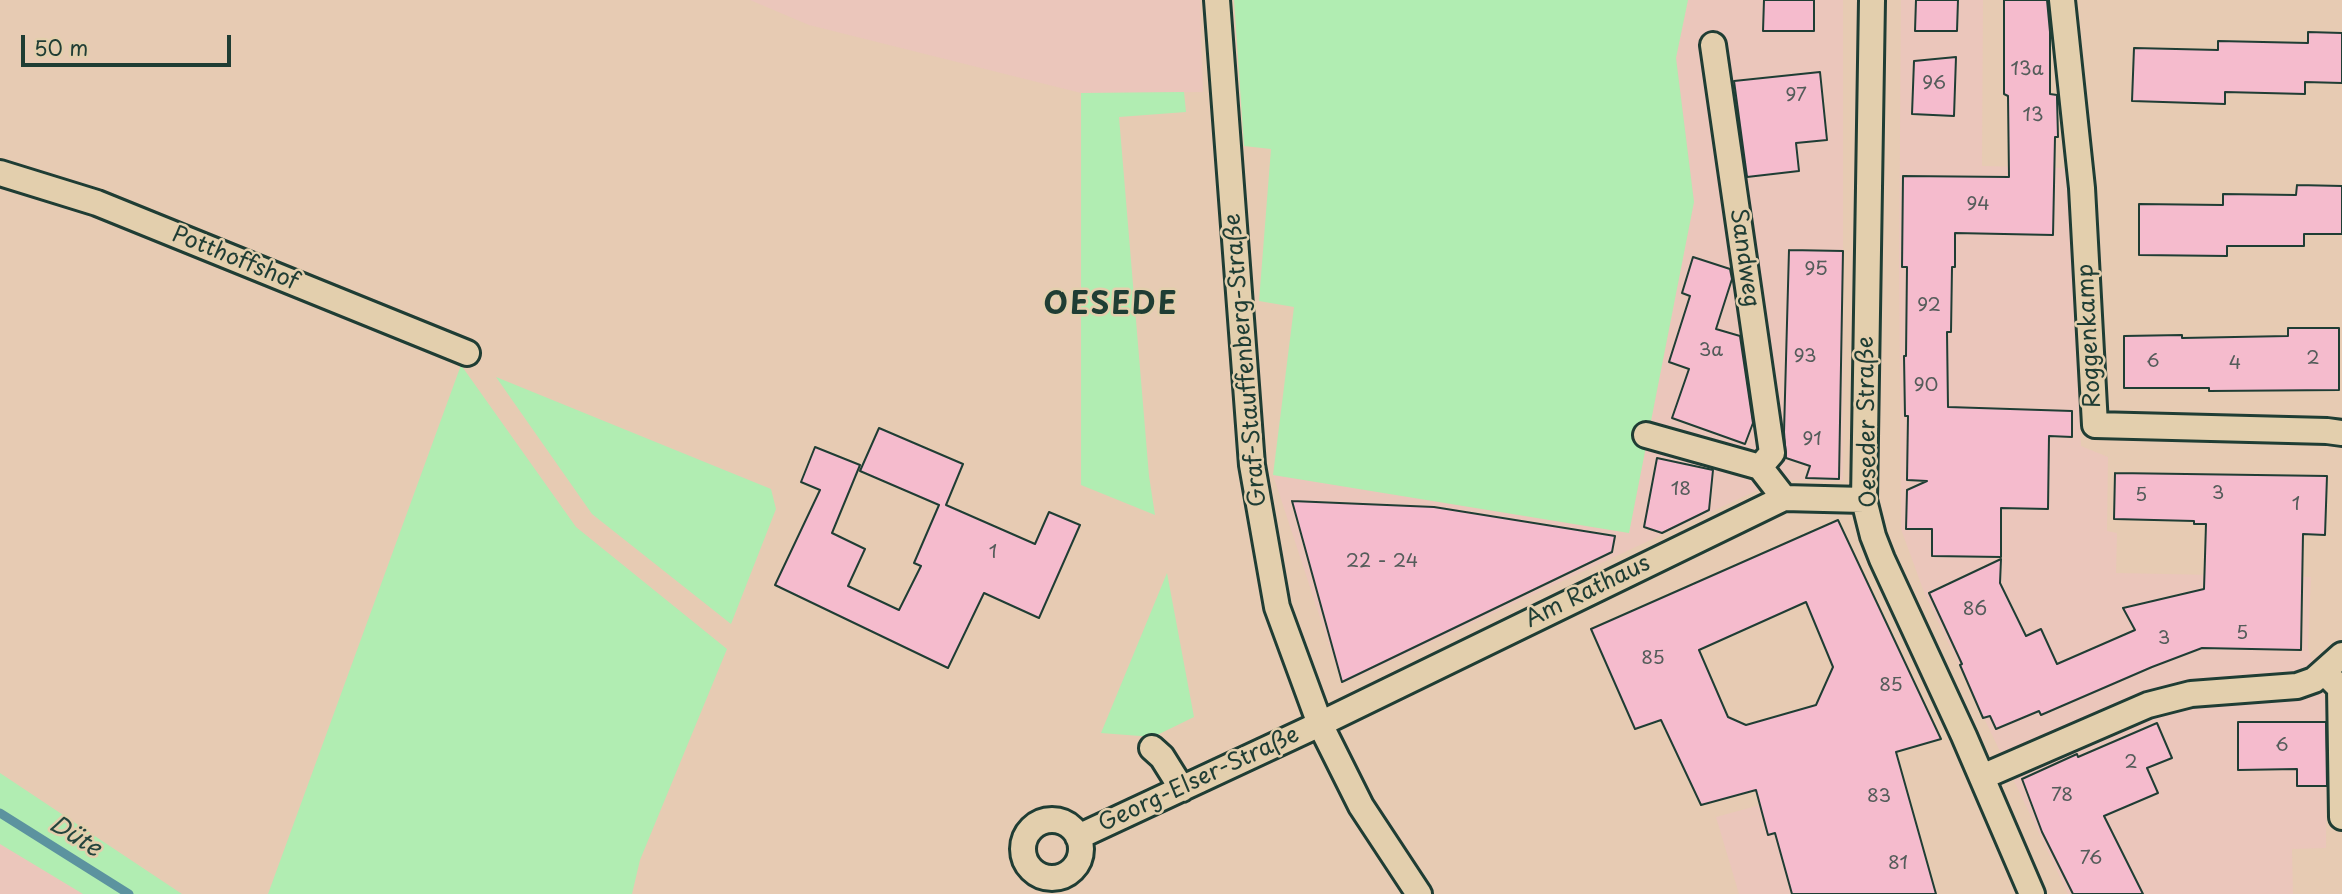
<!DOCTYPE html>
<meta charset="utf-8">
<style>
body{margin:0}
#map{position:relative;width:2342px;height:894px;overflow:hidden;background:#e7cbb3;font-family:"Playpen Sans",sans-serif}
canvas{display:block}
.scale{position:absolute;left:21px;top:35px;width:210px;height:32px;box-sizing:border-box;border:4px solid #1f3d34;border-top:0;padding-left:9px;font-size:21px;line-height:24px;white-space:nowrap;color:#1f3d34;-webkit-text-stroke:5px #e3cfad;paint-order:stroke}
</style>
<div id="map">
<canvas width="2342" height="894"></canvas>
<div class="scale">50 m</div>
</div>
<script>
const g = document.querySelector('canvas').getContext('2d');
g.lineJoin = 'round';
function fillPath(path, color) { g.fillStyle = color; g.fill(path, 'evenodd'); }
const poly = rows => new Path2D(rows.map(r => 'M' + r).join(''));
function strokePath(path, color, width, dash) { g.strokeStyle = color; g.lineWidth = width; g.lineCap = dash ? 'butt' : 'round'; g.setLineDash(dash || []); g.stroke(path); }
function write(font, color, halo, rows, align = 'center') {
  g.font = font + ' "Playpen Sans",sans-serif'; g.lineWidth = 5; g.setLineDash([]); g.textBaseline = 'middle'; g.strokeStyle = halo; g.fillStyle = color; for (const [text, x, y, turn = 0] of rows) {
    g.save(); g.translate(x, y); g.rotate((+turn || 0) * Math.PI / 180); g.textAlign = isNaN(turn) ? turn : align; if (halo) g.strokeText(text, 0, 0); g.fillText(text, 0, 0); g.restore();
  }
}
const built = poly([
 [750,0,1200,0,1203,92,1081,93,809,25],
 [1688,0,1843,0,1843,481,1779,480,1342,684,1273,475,1629,533,1694,202,1676,58],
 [1901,0,1983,0,1982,166,2068,168,2081,446,2108,457,2107,531,2117,533,2116,573,2311,577,2308,648,2327,704,2326,848,2292,849,2293,894,2068,894,1924,592,1901,529,1899,266],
 [1760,805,1936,894,1739,894,1716,817],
 [0,844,83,894,0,894]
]);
const green = poly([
 [1234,0,1688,0,1676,58,1694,202,1629,533,1273,475,1294,307,1259,301,1271,149,1244,146],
 [1184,92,1186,112,1119,117,1149,476,1155,515,1081,485,1081,93],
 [461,365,576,527,727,649,640,860,632,894,268,894],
 [496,377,771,489,776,509,731,624,592,514],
 [1167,573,1194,717,1153,737,1101,733],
 [0,773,182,894,83,894,0,844]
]);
const stream = poly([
 [0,813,129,894]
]);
const building = poly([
 [1764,0,1814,0,1814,31,1763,31,1764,0],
 [1916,0,1958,0,1957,31,1915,31,1916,0],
 [2004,0,2047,0,2050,32,2050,94,2057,95,2057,98,2058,137,2055,137,2053,235,1955,233,1955,267,1952,267,1951,332,1947,332,1948,407,2072,411,2072,437,2049,436,2048,509,2001,508,2001,557,1932,556,1932,529,1906,529,1907,490,1927,481,1907,480,1908,416,1905,416,1904,356,1906,356,1907,267,1902,267,1903,176,2009,177,2008,96,2004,94,2004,0],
 [2308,32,2342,33,2342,83,2305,82,2305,94,2225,92,2225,104,2132,101,2134,48,2218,50,2218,41,2308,43,2308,32],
 [1956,57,1954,116,1912,114,1914,61,1956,57],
 [1820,72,1827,140,1796,143,1799,171,1747,177,1734,81,1820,72],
 [2297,185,2342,186,2342,234,2304,234,2304,246,2227,246,2227,256,2139,255,2139,204,2223,205,2223,194,2296,195,2297,185],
 [1789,250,1843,251,1839,479,1806,478,1810,466,1786,458,1784,432,1789,250],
 [1693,257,1730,269,1732,279,1716,329,1740,336,1753,423,1745,444,1672,418,1689,369,1669,362,1690,296,1682,293,1693,257],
 [2288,328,2339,328,2339,390,2209,391,2209,388,2124,388,2124,336,2182,335,2182,338,2288,336,2288,328],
 [879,428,963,464,946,505,1035,544,1049,512,1080,525,1039,618,984,593,948,668,775,585,820,490,801,482,815,447,860,465,832,533,865,549,848,586,899,610,921,566,914,563,939,505,860,471,879,428],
 [1657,458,1713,470,1709,510,1662,533,1644,527,1657,458],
 [2115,473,2327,476,2325,535,2303,534,2301,650,2202,648,2152,667,2041,715,2039,711,1996,729,1990,716,1983,718,1960,665,1962,664,1929,593,2001,559,2000,583,2026,636,2041,629,2057,664,2135,630,2123,608,2204,589,2206,524,2194,524,2194,521,2114,519,2115,473],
 [1292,501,1434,507,1615,536,1612,552,1342,682,1292,501],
 [1838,520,1941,739,1896,752,1936,894,1792,894,1775,833,1768,835,1756,790,1701,805,1661,720,1635,729,1591,629,1838,520],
 [1806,602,1833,667,1816,705,1746,725,1728,717,1699,650,1806,602],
 [2238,722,2326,722,2327,786,2297,786,2297,769,2238,770,2238,722],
 [2157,723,2172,758,2147,768,2158,793,2104,816,2143,894,2073,894,2042,832,2022,779,2077,754,2078,757,2157,723]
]);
const minor = poly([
 [1217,0,1252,465,1277,607,1320,724,1361,806,1419,894],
 [1872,0,1864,500,1873,536,1882,559,1964,736,2032,894],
 [2062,0,2082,188,2095,425,2327,431,2342,433],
 [1713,45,1772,453,1760,467],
 [0,173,97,203,467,353],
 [1646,435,1760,467,1784,498],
 [2324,672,2340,688,2342,817],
 [1152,748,1162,757,1182,789],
 [1982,777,2148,705,2191,694,2297,686,2314,680,2342,655],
 '1023 849a29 29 0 1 1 58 0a29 29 0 1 1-58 0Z',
 [1078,837,1320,724,1784,498,1864,500]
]);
const numberNames = [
 ["13a",2027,70],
 ["96",1934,84],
 ["97",1796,96],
 ["13",2033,116],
 ["94",1978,205],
 ["95",1816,270],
 ["92",1929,306],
 ["3a",1711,351],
 ["93",1805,357],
 ["2",2313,359],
 ["6",2153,362],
 ["4",2235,364],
 ["90",1926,386],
 ["91",1812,440],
 ["18",1681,490],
 ["3",2218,494],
 ["5",2141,496],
 ["1",2296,505],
 ["1",993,553],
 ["22 - 24",1382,562],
 ["86",1975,610],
 ["5",2242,634],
 ["3",2164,639],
 ["85",1653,659],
 ["85",1891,686],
 ["6",2282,746],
 ["2",2131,763],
 ["78",2062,796],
 ["83",1879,797],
 ["76",2091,859],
 ["81",1898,864]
];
const streetNames = [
 ["Sandweg",1744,258,82],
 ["Potthoffshof",235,259,22],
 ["Roggenkamp",2090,336,-93],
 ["Graf-Stauffenberg-Straße",1246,360,-95],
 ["Oeseder Straße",1868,422,-91],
 ["Am Rathaus",1588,592,-26],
 ["Georg-Elser-Straße",1199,780,-25]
];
const waterNames = [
 ["Düte",75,837,32]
];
const districtNames = [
 ["OESEDE",1111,306]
];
fillPath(built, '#ebc6bb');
fillPath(green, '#b1edb2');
strokePath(stream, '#5c939f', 9);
fillPath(building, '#f5bbcd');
strokePath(building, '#1f3d34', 2);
strokePath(minor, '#1f3d34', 30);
strokePath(minor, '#e3cfad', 24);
write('19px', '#545c5a', null, numberNames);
write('23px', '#1f3d34', '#e3cfad', streetNames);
write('italic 24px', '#24443d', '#e3cfad', waterNames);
g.letterSpacing = '2px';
write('bold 30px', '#1f3d34', '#e3cfad', districtNames);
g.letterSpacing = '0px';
</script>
